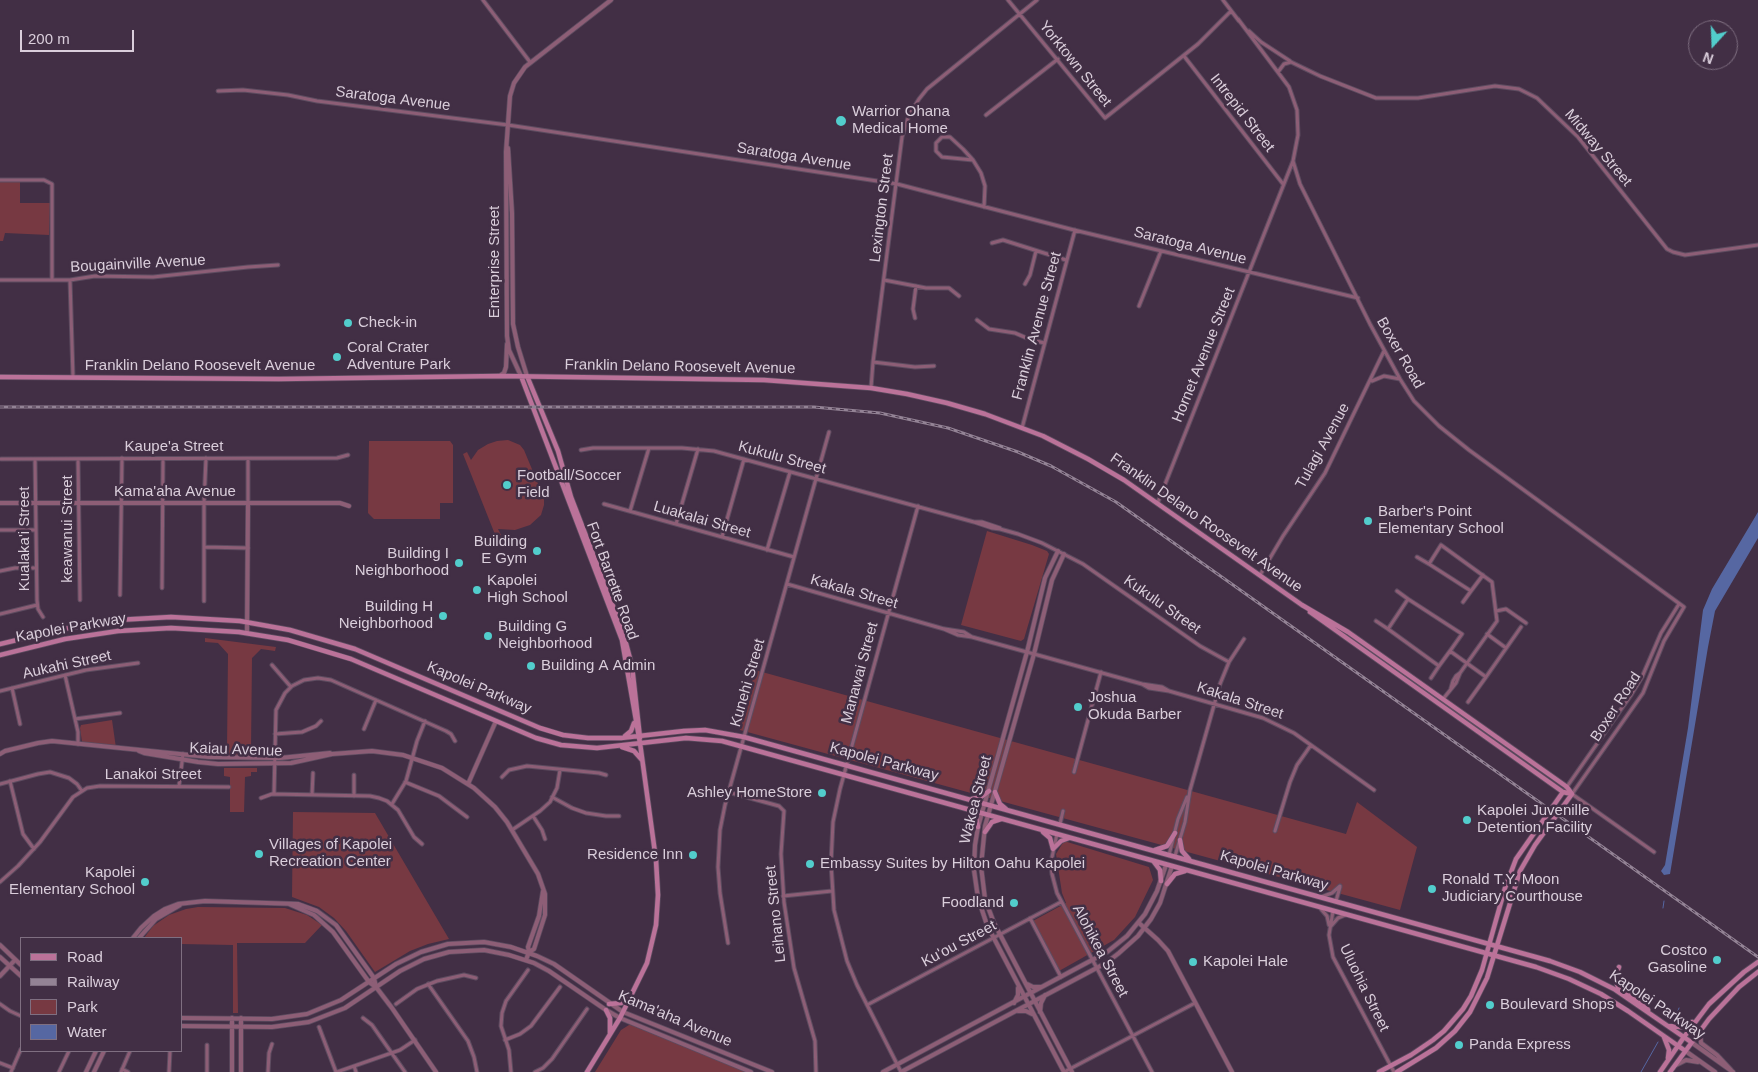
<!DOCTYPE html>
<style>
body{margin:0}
#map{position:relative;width:1758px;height:1072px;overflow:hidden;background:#422f45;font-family:Helvetica,sans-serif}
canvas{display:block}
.legend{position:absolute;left:20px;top:937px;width:162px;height:115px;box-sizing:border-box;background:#422f45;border:1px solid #7f6f81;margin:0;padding:6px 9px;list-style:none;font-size:15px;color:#dacedb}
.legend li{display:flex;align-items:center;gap:10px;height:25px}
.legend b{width:25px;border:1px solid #7f6f81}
.north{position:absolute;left:1688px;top:20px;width:50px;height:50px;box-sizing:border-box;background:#422f45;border:1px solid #7f6f81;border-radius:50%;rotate:200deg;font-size:14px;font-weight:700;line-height:20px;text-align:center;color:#dacedb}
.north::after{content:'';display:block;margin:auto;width:18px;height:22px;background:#52cdcc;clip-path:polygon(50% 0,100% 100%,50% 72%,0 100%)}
.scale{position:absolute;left:20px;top:30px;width:114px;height:22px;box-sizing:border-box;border:2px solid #dacedb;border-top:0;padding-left:6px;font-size:15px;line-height:18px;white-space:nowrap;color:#dacedb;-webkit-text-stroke:4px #422f45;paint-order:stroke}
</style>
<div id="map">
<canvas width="1758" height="1072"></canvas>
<ul class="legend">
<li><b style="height:6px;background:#bb7299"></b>Road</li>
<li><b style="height:6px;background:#938395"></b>Railway</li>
<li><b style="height:14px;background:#773942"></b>Park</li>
<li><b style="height:14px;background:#5667a2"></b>Water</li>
</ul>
<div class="north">N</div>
<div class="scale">200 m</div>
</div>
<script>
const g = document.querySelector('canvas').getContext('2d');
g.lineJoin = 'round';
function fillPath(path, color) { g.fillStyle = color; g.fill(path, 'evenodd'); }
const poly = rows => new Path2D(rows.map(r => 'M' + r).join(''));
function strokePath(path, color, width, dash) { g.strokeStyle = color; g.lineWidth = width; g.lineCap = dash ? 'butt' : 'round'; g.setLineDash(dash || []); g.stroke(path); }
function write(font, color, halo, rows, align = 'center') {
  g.font = font + ' Helvetica,sans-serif'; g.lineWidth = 5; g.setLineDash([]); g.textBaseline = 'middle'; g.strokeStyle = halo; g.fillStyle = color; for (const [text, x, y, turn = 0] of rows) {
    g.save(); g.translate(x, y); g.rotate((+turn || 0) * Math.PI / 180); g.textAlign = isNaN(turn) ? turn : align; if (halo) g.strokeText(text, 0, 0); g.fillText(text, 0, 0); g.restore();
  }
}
const green = poly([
 [0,182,20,182,20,203,50,203,49,235,5,233,3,241,0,241],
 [508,440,520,445,524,450,544,498,544,505,541,515,530,525,515,530,498,529,501,535,496,537,463,454,467,452,471,460,478,450,488,444,497,441],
 [369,441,450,441,453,445,453,503,440,503,440,519,374,519,368,513],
 [987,531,1032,545,1047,551,1049,554,1024,639,1021,641,961,625],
 [205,638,276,647,275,651,261,649,252,658,251,749,254,750,254,754,258,754,258,758,219,758,219,753,223,753,224,749,227,749,228,654,218,643,205,642],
 [755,670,1346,834,1357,802,1417,847,1400,910,740,730],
 [112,720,116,748,84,744,82,742,80,728,81,725],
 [224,768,257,768,257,772,251,772,251,776,245,777,244,812,230,812,230,777,224,776],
 [293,812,375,813,449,939,428,944,410,951,375,972,346,931,334,918,319,907,292,897],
 [1064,841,1149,867,1153,880,1135,917,1114,940,1059,971,1031,922,1066,903,1062,893,1056,854],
 [198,907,285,908,307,915,322,925,305,943,237,943,238,1013,233,1013,233,945,181,944,181,938,144,938,153,926,169,915,186,909],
 [629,1025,631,1025,746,1072,595,1072,621,1030]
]);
const water = poly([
 [1758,512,1758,538,1715,611,1708,647,1670,874,1664,875,1661,871,1665,865,1688,728,1703,610,1712,589]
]);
const stream = poly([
 [1663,908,1664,901],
 [1675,1019,1679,1008],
 [1641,1072,1658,1042]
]);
const minor = poly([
 [483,0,530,62],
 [1008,0,1105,118,1198,44,1231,11],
 [1223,0,1239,21],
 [1238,19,1289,87,1297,110,1298,135,1293,161,1300,184,1370,324,1400,379,1414,401,1439,426,1469,450,1684,607,1664,641,1643,693,1572,794,1654,852],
 [1249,31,1261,42,1290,61],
 [1184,56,1283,184],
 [1278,72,1284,64,1291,62,1320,76,1376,98,1418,98,1495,86,1519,89,1537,98,1578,137,1667,249,1673,252,1685,255,1758,245],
 [218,91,243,90,288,95,317,101,508,125,897,184,1074,230,1358,298],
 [986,115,1058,59],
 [973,160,942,157,936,151,936,143,942,137,950,137,963,149,973,160,981,173,985,186,984,207],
 [0,180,44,180,52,184,52,280],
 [992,243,1003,240,1066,260],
 [0,280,70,280,95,276,153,277,248,267,278,265],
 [70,280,73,377],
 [884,280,926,288,949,288,959,296],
 [1025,284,1030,275,1036,251],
 [1139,306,1161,251],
 [915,318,913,309,916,286],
 [977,320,989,329,1015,333,1029,339,1044,343],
 [873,362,915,367,934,366],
 [1372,381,1384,376,1400,379],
 [871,388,873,362,902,137,909,115,919,99,927,89,1037,0],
 [1022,428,1075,230],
 [581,450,593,448,682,448,714,451,974,522,992,528,1000,529,1018,534,1042,543,1083,564,1200,646,1229,662],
 [1,459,337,458,348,455],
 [35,459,37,600,38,609,43,617],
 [78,459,80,600],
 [1158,502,1293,161],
 [248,503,248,459],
 [604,504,794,557],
 [630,511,649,448],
 [974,522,982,522,1000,528],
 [676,524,698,449],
 [0,530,36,530],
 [722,537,744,459],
 [204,547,248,548],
 [767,550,790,472],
 [1417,557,1429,564],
 [0,571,15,568,36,568],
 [1260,575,1283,536,1325,473,1384,351],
 [787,584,944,629,958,635,972,637,1034,654,1142,684,1149,688,1169,691,1263,718,1294,733,1374,790],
 [162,588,163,459],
 [1397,591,1408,599],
 [1471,591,1483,575],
 [120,595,122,458],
 [204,601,204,503,206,458],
 [1496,611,1506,609,1526,623],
 [0,614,37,605],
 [1376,621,1388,629],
 [945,629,964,632,972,637],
 [1487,634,1506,648],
 [1450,651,1462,634,1408,599,1388,629,1439,666,1450,651,1486,677,1468,702],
 [272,665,291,687],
 [65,675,78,732,78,744],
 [1486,677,1521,627],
 [1431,678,1439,666],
 [1142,684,1162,687,1169,691],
 [12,688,20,724],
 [1451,688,1453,681,1456,676,1460,673,1497,621,1492,582,1441,545,1429,564,1471,591,1463,602],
 [0,691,86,670,138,663],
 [1443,699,1456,683,1460,673],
 [75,719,120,713],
 [364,729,376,700],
 [275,734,302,732,316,726,321,721],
 [1074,772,1101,672],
 [502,777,509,770,527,766,599,773,606,775],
 [10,781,23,834,34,849],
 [405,782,439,796,467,817],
 [0,784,38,774,50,772,69,778,77,784,82,791],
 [179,786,183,754],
 [1566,788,1631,695,1642,677,1661,633,1679,604],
 [728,792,779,806,784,811,781,854,784,902,794,968,815,1041,816,1072],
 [274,794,276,710,285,693,292,686,304,680,318,678,331,680,446,731,451,734,455,741],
 [312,795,313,773],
 [354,796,354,775],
 [552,797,572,808,586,813,606,816,619,816],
 [261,798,272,794,370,796,379,798,387,801,398,810,414,837,422,844],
 [392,804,406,781,417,741,425,721],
 [533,816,542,830,545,839],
 [1060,824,1063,811],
 [512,830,540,811,550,802,557,788,560,770],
 [1275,831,1290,782,1297,765,1311,745],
 [1057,834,1051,862,1052,874,1057,893,1152,1072],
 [1169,855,1178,819,1187,797],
 [1175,856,1185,822,1190,790,1220,684,1229,662,1244,639],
 [0,882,18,866,40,842,73,797,87,788,100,786,229,787],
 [783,896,832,891],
 [1321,897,1332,893,1340,886],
 [1336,901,1340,887],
 [1321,909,1327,916,1329,925],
 [1333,911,1329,935,1333,957,1394,1072],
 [1030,918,1061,977],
 [1331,926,1338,918,1345,915],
 [728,943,720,893,718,867,720,830,725,805,829,432],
 [428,984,468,1041,474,1057,477,1072],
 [0,1004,10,1011,21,1016],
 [396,1004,417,989,437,981,464,975,476,978],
 [867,1005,1061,902],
 [363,1018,372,1025,405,1072],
 [319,1027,336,1072],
 [505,1040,520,1034,531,1026,560,987],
 [0,1063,13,1068],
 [354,1066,356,1072],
 [122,1069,128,1072],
 [11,1072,21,1049],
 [59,1072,69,1051],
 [121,1072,130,1051],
 [169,1072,170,1051],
 [207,1072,207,1045],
 [268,1072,269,1053,272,1044],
 [337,1072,400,1050,415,1040],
 [511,1072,509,1050,501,1026,502,1013,506,1001,528,970],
 [535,1072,543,1068,552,1059,587,1009],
 [901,1072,857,985,847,961,834,910,831,863,833,822,840,789,918,506],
 [1064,1072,1195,1003]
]);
const tertiary = poly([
 [508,148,512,213,513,324,518,347,527,376],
 [501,375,504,373,506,367,507,344],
 [521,376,509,350,507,336,506,152,510,96,514,83,525,67,611,0],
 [0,503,340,503,349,506],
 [1058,551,1045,578,1027,652,978,827,975,845,974,870,978,898,987,925,1064,1072],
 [1064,554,1052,580,1034,654,985,826,981,866,985,899,994,923,1072,1072],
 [247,633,248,503],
 [139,751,144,753,198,762,218,764,291,763,332,754,372,751,403,755,442,768,474,788,495,807,507,822,538,874,545,894,545,915,534,949,529,952],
 [0,754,5,751,38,743,52,741,209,757,280,758,330,753],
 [468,784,496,721],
 [289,904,314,915,333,932,369,982,376,987,392,1008,436,1072],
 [1139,923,1158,940,1168,951,1232,1072],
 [133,938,141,928,154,916,165,909,178,904,205,901,298,904,317,911,336,925,374,978,376,987],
 [139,938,156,919,180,905],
 [0,945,21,965],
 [0,957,21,976],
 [526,960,529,952,528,947,539,916,543,891],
 [0,976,15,960],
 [1027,984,1033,987,1041,987],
 [1014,1003,1018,995,1018,988],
 [1018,1011,1026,1011,1032,1014],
 [1040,1012,1041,1003,1045,995],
 [181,1018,272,1019,307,1014,341,1000,396,964,421,952,448,944,484,942,511,947,537,956,554,964,623,1012,772,1072],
 [181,1026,272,1027,309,1022,345,1008,400,971,424,959,449,952,484,950,509,955,534,963,549,971,606,1010,620,1018,751,1072],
 [1700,1031,1701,1043,1717,1055,1731,1070],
 [1691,1042,1733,1072],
 [1684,1050,1715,1072],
 [1676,1065,1686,1060,1698,1062],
 [86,1072,96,1051],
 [94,1072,104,1051],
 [232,1072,232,1018],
 [241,1072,241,1018],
 [883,1072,1107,952,1127,936,1145,914,1157,891,1166,865],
 [901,1072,1106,963,1119,953,1138,936,1151,919,1160,903,1172,866]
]);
const secondary = poly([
 [521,376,622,640,640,743,656,860,658,895,656,925,647,963,620,1018,587,1072],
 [527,376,558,451,571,497,623,632,632,666,640,738],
 [0,377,279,379,500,376,764,380,871,388,907,394,947,403,985,414,1043,436,1088,459,1124,480,1302,605,1348,632,1567,787,1572,794],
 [1310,612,1563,792,1572,794],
 [0,644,63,629,117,620,171,617,240,621,290,630,355,649,540,728,563,735,588,738,621,738,684,731,705,730,744,737,1550,961,1580,972,1614,989,1691,1042],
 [0,655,65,639,118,631,171,628,239,632,288,640,351,659,536,738,561,745,597,748,686,738,722,741,1536,967,1569,979,1601,994,1628,1011,1684,1050],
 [625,736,631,731,634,723],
 [622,747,634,751,642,760],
 [995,792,1000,804,1006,809],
 [972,799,981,797,989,791],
 [970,811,976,818,978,827],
 [985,832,992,822,1001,819],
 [1043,832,1050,838,1053,849,1061,841,1069,838],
 [1180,840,1182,851,1189,859],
 [1155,850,1167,846,1175,833],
 [1154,862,1160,870,1161,881],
 [1167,884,1175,874,1185,871],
 [1619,967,1615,978,1618,987,1645,1005,1648,1010],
 [609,1004,621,1003,629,999],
 [606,1010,610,1018,610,1033],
 [1668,1026,1682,1027,1692,1022],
 [1664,1037,1669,1050,1668,1058],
 [1379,1072,1411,1055,1433,1040,1444,1031,1463,1009,1471,996,1482,970,1505,888,1516,859,1563,792],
 [1397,1072,1436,1048,1455,1031,1470,1012,1487,978,1520,871,1535,845,1572,794],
 [1660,1072,1684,1037,1709,1004,1744,972,1758,962],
 [1670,1072,1709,1019,1739,987,1758,972]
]);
const rail = poly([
 [0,407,814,407,880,413,948,428,1018,452,1051,466,1116,502,1758,957]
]);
const markers = [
 [841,121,6,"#52cdcc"],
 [348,323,5,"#52cdcc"],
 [337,357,5,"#52cdcc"],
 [507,485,5,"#52cdcc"],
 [1368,521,5,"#52cdcc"],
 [537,551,5,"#52cdcc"],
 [459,563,5,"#52cdcc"],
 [477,590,5,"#52cdcc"],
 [443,616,5,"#52cdcc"],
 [488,636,5,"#52cdcc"],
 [531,666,5,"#52cdcc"],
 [1078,707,5,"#52cdcc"],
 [822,793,5,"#52cdcc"],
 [1467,820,5,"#52cdcc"],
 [259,854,5,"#52cdcc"],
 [693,855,5,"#52cdcc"],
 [810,864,5,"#52cdcc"],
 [145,882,5,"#52cdcc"],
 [1432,889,5,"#52cdcc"],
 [1014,903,5,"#52cdcc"],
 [1717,960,5,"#52cdcc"],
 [1193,962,5,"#52cdcc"],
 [1490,1005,5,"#52cdcc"],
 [1459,1045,5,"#52cdcc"]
];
const streetNames = [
 ["Yorktown Street",1075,64,51],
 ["Saratoga Avenue",393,99,7],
 ["Intrepid Street",1242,113,52],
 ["Midway Street",1598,148,50],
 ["Saratoga Avenue",794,157,9],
 ["Lexington Street",882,208,-83],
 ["Saratoga Avenue",1190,246,14],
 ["Enterprise Street",495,262,-90],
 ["Bougainville Avenue",138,264,-3],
 ["Franklin Avenue Street",1037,326,-75],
 ["Boxer Road",1400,353,60],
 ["Hornet Avenue Street",1204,355,-68],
 ["Franklin Delano Roosevelt Avenue",200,366],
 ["Franklin Delano Roosevelt Avenue",680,367,1],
 ["Tulagi Avenue",1323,446,-61],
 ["Kaupe'a Street",174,447],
 ["Kukulu Street",782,458,15],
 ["Kama'aha Avenue",175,492],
 ["Luakalai Street",702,520,16],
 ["Franklin Delano Roosevelt Avenue",1206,523,35],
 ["keawanui Street",68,529,-90],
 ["Kualaka'i Street",25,539,-90],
 ["Fort Barrette Road",612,581,70],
 ["Kakala Street",854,592,16],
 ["Kukulu Street",1162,605,35],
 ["Kapolei Parkway",71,628,-10],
 ["Aukahi Street",67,665,-12],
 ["Manawai Street",860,673,-75],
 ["Kunehi Street",748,683,-74],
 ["Kapolei Parkway",479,688,23],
 ["Kakala Street",1240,701,18],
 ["Boxer Road",1616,707,-57],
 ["Kaiau Avenue",236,750,2],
 ["Kapolei Parkway",884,762,15],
 ["Lanakoi Street",153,775],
 ["Wakea Street",976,800,-76],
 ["Kapolei Parkway",1274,871,16],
 ["Leihano Street",776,914,-96],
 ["Ku'ou Street",959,944,-28],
 ["Alohikea Street",1100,951,62],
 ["Uluohia Street",1364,988,64],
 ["Kapolei Parkway",1657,1005,34],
 ["Kama'aha Avenue",675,1019,23]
];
const poiNames = [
 ["Warrior Ohana",852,112],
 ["Medical Home",852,129],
 ["Check-in",358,323],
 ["Coral Crater",347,348],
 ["Adventure Park",347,365],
 ["Football/Soccer",517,476],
 ["Field",517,493],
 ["Barber's Point",1378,512],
 ["Elementary School",1378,529],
 ["Building",527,542,"right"],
 ["E Gym",527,559,"right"],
 ["Building I",449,554,"right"],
 ["Neighborhood",449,571,"right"],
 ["Kapolei",487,581],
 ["High School",487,598],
 ["Building H",433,607,"right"],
 ["Neighborhood",433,624,"right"],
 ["Building G",498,627],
 ["Neighborhood",498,644],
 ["Building A Admin",541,666],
 ["Joshua",1088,698],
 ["Okuda Barber",1088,715],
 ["Ashley HomeStore",812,793,"right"],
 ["Kapolei Juvenille",1477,811],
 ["Detention Facility",1477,828],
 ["Villages of Kapolei",269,845],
 ["Recreation Center",269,862],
 ["Residence Inn",683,855,"right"],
 ["Embassy Suites by Hilton Oahu Kapolei",820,864],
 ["Kapolei",135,873,"right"],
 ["Elementary School",135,890,"right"],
 ["Ronald T.Y. Moon",1442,880],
 ["Judiciary Courthouse",1442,897],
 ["Foodland",1004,903,"right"],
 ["Costco",1707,951,"right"],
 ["Gasoline",1707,968,"right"],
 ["Kapolei Hale",1203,962],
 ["Boulevard Shops",1500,1005],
 ["Panda Express",1469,1045]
];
fillPath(green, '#773942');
fillPath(water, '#5667a2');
strokePath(stream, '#5667a2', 1);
strokePath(minor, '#5d4c60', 5);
strokePath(tertiary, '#5d4c60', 5.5);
strokePath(secondary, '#5d4c60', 6);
strokePath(minor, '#8d5e76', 3);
strokePath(tertiary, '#8d5e76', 4);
strokePath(secondary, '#bb7299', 4.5);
strokePath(rail, '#938395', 3);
strokePath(rail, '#422f45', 1, [4]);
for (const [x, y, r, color] of markers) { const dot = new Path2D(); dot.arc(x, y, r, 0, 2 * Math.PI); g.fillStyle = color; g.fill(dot); strokePath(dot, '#422f45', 2); }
write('15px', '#dacedb', '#422f45', streetNames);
write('15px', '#dacedb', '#422f45', poiNames, 'left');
</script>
